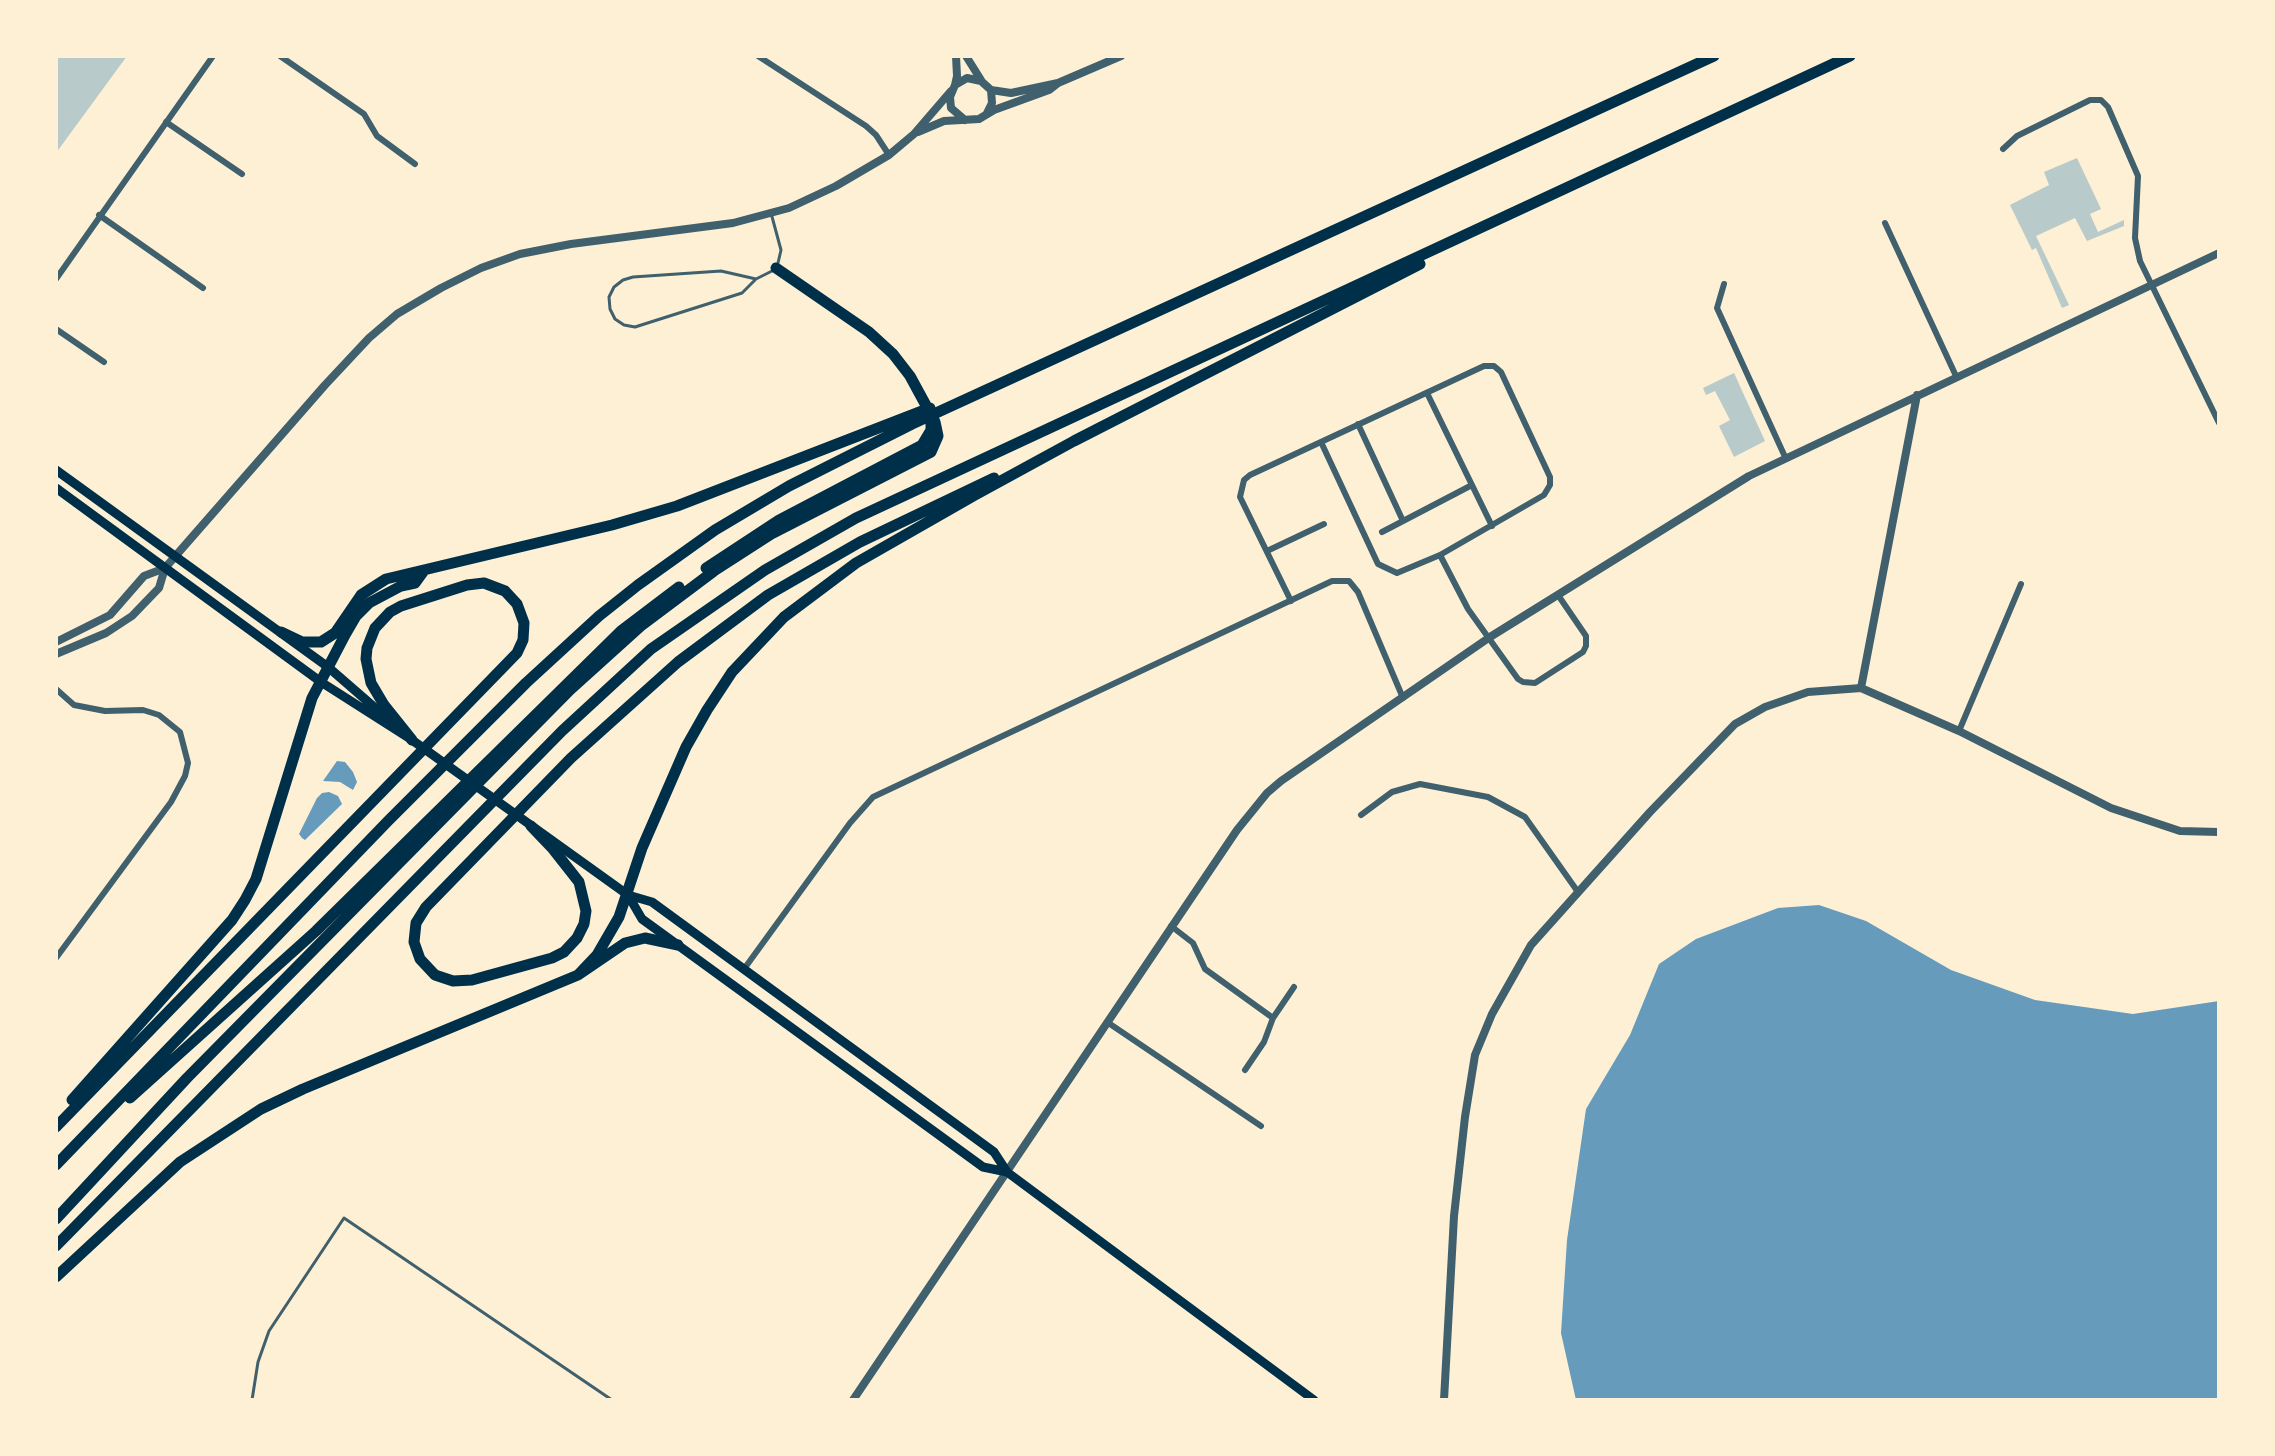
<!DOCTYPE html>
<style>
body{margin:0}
#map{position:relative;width:2275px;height:1456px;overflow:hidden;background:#fdf0d5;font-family:"Libre Baskerville",serif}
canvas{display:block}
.frame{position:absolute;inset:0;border:58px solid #fdf0d5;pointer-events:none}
</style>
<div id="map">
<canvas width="2275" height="1456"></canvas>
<div class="frame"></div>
</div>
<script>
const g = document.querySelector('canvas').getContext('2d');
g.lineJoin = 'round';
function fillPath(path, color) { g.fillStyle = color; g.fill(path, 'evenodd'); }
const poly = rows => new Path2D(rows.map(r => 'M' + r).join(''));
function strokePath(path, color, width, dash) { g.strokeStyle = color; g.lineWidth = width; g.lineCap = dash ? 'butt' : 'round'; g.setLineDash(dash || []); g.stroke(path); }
const green = poly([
 [56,56,127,56,56,153],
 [2077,158,2101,209,2090,214,2098,232,2124,220,2124,226,2087,241,2075,218,2036,236,2069,305,2062,308,2036,248,2032,250,2010,205,2049,185,2044,172],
 [1734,373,1765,441,1734,457,1719,426,1730,420,1715,391,1706,395,1703,388]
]);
const water = poly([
 [337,761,345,762,353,772,357,782,353,790,340,782,323,781],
 [329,792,338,796,342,804,305,840,302,838,299,834,317,798,322,793],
 [1819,905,1866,921,1951,970,2035,1000,2133,1014,2219,1001,2219,1400,1576,1400,1561,1333,1567,1240,1586,1109,1630,1035,1659,964,1696,939,1778,908]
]);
const service = poly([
 [771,213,781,250,778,263],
 [756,279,721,271,633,277,623,280,614,287,609,297,610,309,615,319,624,325,635,327,742,293,756,279,774,270],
 [252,1400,258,1362,269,1331,344,1218,612,1400]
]);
const minor = poly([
 [280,56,364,114,377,136,415,164],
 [758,56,866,126,876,135,889,155],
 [166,122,242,174],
 [2003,149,2017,136,2090,100,2101,100,2108,107,2138,176,2135,238,2140,261,2219,423],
 [99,215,203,288],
 [1885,223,1956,376],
 [56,279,213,56],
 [1724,284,1717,308,1786,459],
 [56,329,104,362],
 [1427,393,1492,526],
 [1358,424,1403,521],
 [1382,532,1472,485],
 [1267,551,1324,524],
 [1440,555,1468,609,1518,679,1523,682,1535,683,1583,652,1586,646,1586,636,1558,595],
 [1291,601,1240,497,1244,480,1250,475,1308,448,1484,366,1494,366,1501,372,1550,477,1550,485,1544,495,1440,555,1397,573,1378,564,1321,442],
 [56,689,74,705,105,711,143,710,159,715,180,732,188,763,185,776,171,802,56,958],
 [1959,731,2021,584],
 [1361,815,1392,792,1420,784,1488,797,1525,817,1578,892],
 [1171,926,1193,943,1205,969,1273,1018,1294,987],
 [744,969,850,823,873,797,1332,581,1349,581,1358,592,1403,698],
 [1107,1022,1261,1126],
 [1245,1070,1264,1042,1273,1018]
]);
const tertiary = poly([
 [966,56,981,80],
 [955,85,957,76,956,56],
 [991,90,1011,93,1058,83,1121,56],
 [965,120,951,108,950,97,955,85,967,78,981,81,991,90,992,103,987,113],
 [918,132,944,121,979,119,994,110,1049,90,1058,83],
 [56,642,110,615,144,576,165,568],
 [56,654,106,633,132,616,159,588,165,568,325,385,369,338,397,314,441,288,481,268,520,254,571,244,733,223,789,208,836,186,889,155,914,134,951,91],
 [1861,688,1917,395],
 [853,1400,1237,830,1267,793,1281,781,1490,637,1749,476,2219,253],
 [1444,1400,1454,1216,1465,1117,1475,1055,1492,1014,1531,945,1650,812,1735,724,1765,707,1808,692,1861,688,1959,731,2111,808,2180,831,2219,832]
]);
const secondary = poly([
 [56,470,328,667,389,720],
 [56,488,321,682,412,740,628,895,652,902,994,1152,1007,1172,1314,1400],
 [628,895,642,919,983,1167,1007,1172]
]);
const motorway = poly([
 [706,568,779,520,922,445,931,430,931,417],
 [281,632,302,642,321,642,335,633,361,595,386,579,612,525,677,506,930,408],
 [531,826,553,849,579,882,586,911,584,924,577,938,564,952,552,958,472,980,453,981,435,975,420,959,414,942,416,923,426,907,571,758,678,662,768,595,860,542,994,478],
 [578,975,597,955,619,917,642,848,686,747,707,710,732,672,784,617,856,563,975,495,1074,441,1420,264],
 [130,1098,316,931,621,631,679,587],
 [72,1100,232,920,245,900,256,879,312,698,345,635,356,616,369,603,401,586,415,583,423,572],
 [56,1127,517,653,523,640,524,623,517,604,505,591,484,583,467,585,401,606,390,612,375,628,367,648,366,659,371,683,384,705,412,740],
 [56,1165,388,821,526,683,599,616,638,585,715,530,789,486,912,424,1714,56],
 [56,1219,187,1078,570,690,642,625,714,571,773,533,931,452,938,436,935,422,910,376,893,354,869,332,776,268],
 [56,1246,562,731,651,649,765,570,856,518,1850,56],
 [56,1277,180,1162,261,1109,303,1089,578,975,625,943,645,938,678,945]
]);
fillPath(green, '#b9caca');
fillPath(water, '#669bbc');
strokePath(service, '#3f606c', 3);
strokePath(minor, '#3f606c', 6);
strokePath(tertiary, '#3f606c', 8);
strokePath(secondary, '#003049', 9);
strokePath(motorway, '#003049', 11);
</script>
